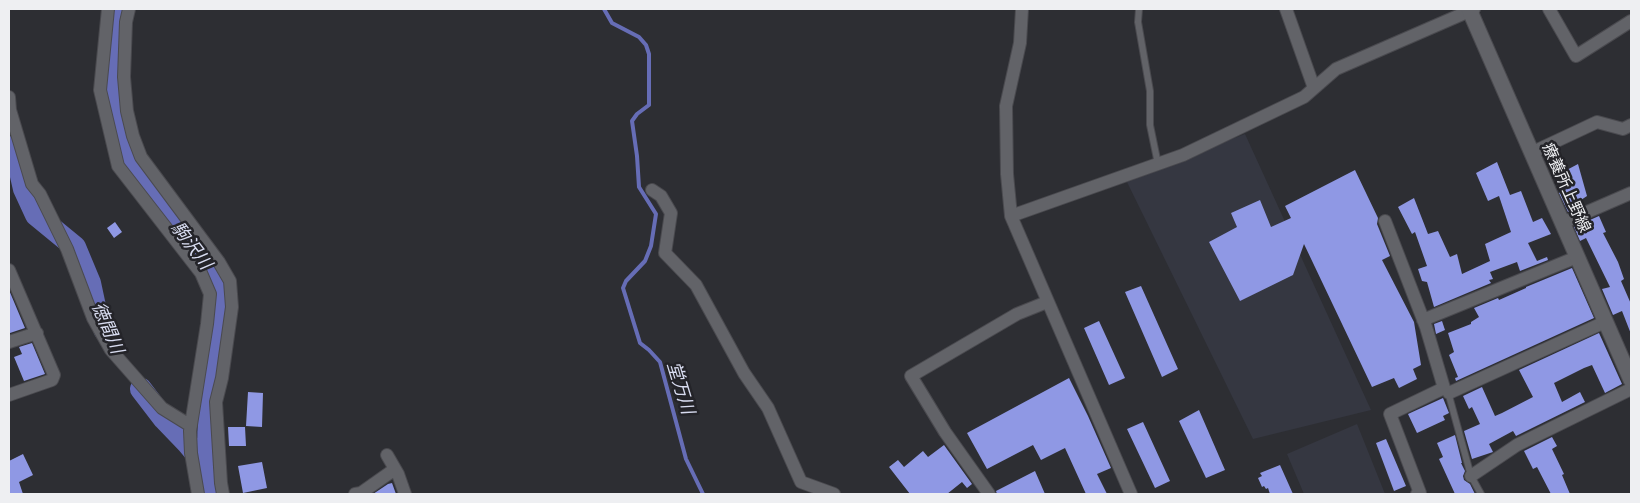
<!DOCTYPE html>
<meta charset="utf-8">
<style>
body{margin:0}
#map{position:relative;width:1640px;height:503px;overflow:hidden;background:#2d2e33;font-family:"Zilla Slab",serif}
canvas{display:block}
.frame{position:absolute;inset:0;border:10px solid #eeeff2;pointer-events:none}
</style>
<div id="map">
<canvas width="1640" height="503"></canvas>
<div class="frame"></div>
</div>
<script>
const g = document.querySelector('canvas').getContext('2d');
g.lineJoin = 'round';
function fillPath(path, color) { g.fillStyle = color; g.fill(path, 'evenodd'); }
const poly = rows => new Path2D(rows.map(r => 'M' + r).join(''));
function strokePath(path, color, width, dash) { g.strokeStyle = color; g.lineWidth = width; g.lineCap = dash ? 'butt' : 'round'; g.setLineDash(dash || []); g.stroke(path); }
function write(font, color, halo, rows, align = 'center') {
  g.font = font + ' "Zilla Slab","Noto Sans JP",serif'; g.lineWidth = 5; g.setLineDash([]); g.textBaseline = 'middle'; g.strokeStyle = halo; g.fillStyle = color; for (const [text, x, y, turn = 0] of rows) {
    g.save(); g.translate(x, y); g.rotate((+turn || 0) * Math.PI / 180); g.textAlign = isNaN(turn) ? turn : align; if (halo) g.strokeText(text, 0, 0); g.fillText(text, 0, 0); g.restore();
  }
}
const built = poly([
 [1245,134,1371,410,1253,439,1126,180],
 [1357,424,1385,494,1304,494,1287,454]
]);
const stream = poly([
 [604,9,612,23,639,37,646,45,649,54,649,105,637,114,632,121,637,156,639,187,656,214,651,246,645,261,626,281,623,288,640,343,649,350,660,362,686,459,703,494]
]);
const river = poly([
 [117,9,115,19,113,62,115,103,124,151,161,208,210,267,222,306,211,349,208,444,214,494],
 [9,147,19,167,24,189,36,215,75,247,90,283,96,311,105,331],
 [141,389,164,419,188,444,203,462]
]);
const building = poly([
 [1497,162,1510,195,1521,191,1533,222,1542,218,1551,234,1528,243,1537,261,1547,257,1548,260,1520,271,1517,262,1490,272,1493,279,1489,280,1491,283,1434,307,1427,282,1422,281,1418,269,1427,266,1415,232,1412,234,1398,207,1414,198,1428,234,1438,231,1450,257,1457,254,1462,274,1490,261,1485,244,1511,232,1499,196,1488,201,1476,173],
 [1578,164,1587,196,1575,204,1577,208,1568,212,1559,193,1567,189,1561,173],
 [1355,170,1378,218,1377,224,1390,256,1382,260,1414,322,1421,365,1413,369,1417,379,1399,388,1394,378,1372,387,1304,244,1293,275,1240,301,1209,242,1237,227,1231,213,1260,200,1271,227,1291,218,1285,206],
 [1599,216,1606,232,1603,233,1618,262,1624,279,1621,281,1631,304,1631,334,1622,311,1613,315,1602,289,1610,287,1586,238,1580,241,1574,227],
 [115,222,122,232,114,238,107,228],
 [1572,268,1594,318,1456,381,1455,378,1458,377,1449,355,1454,352,1448,333,1471,324,1471,322,1479,317,1474,308,1498,298,1499,300,1526,288,1526,287],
 [1141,286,1178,369,1162,377,1125,292],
 [9,290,25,328,10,333,9,330],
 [1099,321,1125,378,1109,385,1084,328],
 [1442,321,1445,330,1436,334,1434,324],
 [1599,333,1622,384,1605,393,1592,365,1584,368,1554,383,1562,402,1580,392,1585,402,1516,436,1513,431,1489,444,1493,452,1472,459,1464,431,1480,424,1472,407,1469,409,1463,396,1482,387,1495,416,1502,413,1533,397,1519,370],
 [32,343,45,374,24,381,14,357,22,354,19,347],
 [1069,378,1088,416,1111,468,1097,474,1107,494,1086,494,1065,448,1041,460,1033,445,987,469,967,433],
 [248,392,263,393,262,427,246,426],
 [1443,398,1449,413,1443,416,1445,420,1417,433,1408,414],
 [1199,410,1225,470,1206,478,1179,421],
 [1143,422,1170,481,1155,488,1127,429],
 [228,427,245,427,246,446,229,446],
 [1455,435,1462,463,1461,463,1465,471,1463,476,1464,480,1470,484,1475,494,1455,494,1439,459,1443,457,1437,443],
 [1552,437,1557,446,1552,449,1564,474,1562,475,1570,494,1551,494,1537,467,1533,469,1524,451],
 [1386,439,1406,486,1394,491,1376,443],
 [944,445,972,484,967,488,962,482,947,494,910,494,889,467,898,460,904,467,923,451,928,457],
 [23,454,33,475,19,482,23,494,9,494,9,461],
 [262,462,267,488,243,493,238,466],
 [1280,465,1293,494,1270,494,1268,488,1266,489,1264,486,1262,487,1258,478,1262,476,1260,473],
 [1035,471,1045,494,997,494,996,491],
 [392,483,396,494,373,494,388,484]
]);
const service = poly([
 [1139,9,1138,22,1150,91,1150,125,1158,164],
 [1448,392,1471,476,1481,494]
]);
const minor = poly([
 [108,9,100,90,118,166,201,273,210,294,207,324,190,431,191,453,198,494],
 [129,9,126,22,124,77,127,111,133,136,141,157,219,262,230,281,232,307,222,378,216,402,221,483,223,494],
 [1022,9,1020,43,1006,106,1007,174,1011,216,1131,494],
 [1286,9,1314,88],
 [1549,9,1576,56,1631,21],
 [9,97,10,110,32,184,40,194,67,249,93,318,111,350,162,408,191,426],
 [1531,153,1597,122,1623,129,1631,125],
 [652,190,661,196,671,213,665,253,696,285,744,373,768,408,801,482,834,494],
 [1011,216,1183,155,1304,97,1336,69,1474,9],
 [1385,221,1426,327,1444,388,1390,414,1420,493,1417,494],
 [1562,223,1631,193],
 [9,270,54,375,52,380,9,395],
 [1423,320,1577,257],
 [9,342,37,333],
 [1449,393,1605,322],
 [387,455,398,474,405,494],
 [1471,476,1517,445,1631,389],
 [355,494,361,493,395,469],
 [989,494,945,432,911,376,1017,314,1047,302]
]);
const tertiary = poly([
 [1469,9,1631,380]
]);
const streetNames = [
 ["療養所上野線",1566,188,66]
];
const waterNames = [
 ["駒沢川",191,246,53],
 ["徳間川",107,328,67],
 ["堂万川",680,388,73]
];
fillPath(built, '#353741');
strokePath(stream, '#666db6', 4);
strokePath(river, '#666db6', 22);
fillPath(building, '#8f98e4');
strokePath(service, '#4a4a4f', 8);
strokePath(minor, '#4a4a4f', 14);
strokePath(tertiary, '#4a4a4f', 17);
strokePath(service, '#626368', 6);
strokePath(minor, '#626368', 12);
strokePath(tertiary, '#626368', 15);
write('16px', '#eeeff2', '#242429', streetNames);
write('italic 18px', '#d8dcf0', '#242429', waterNames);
</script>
